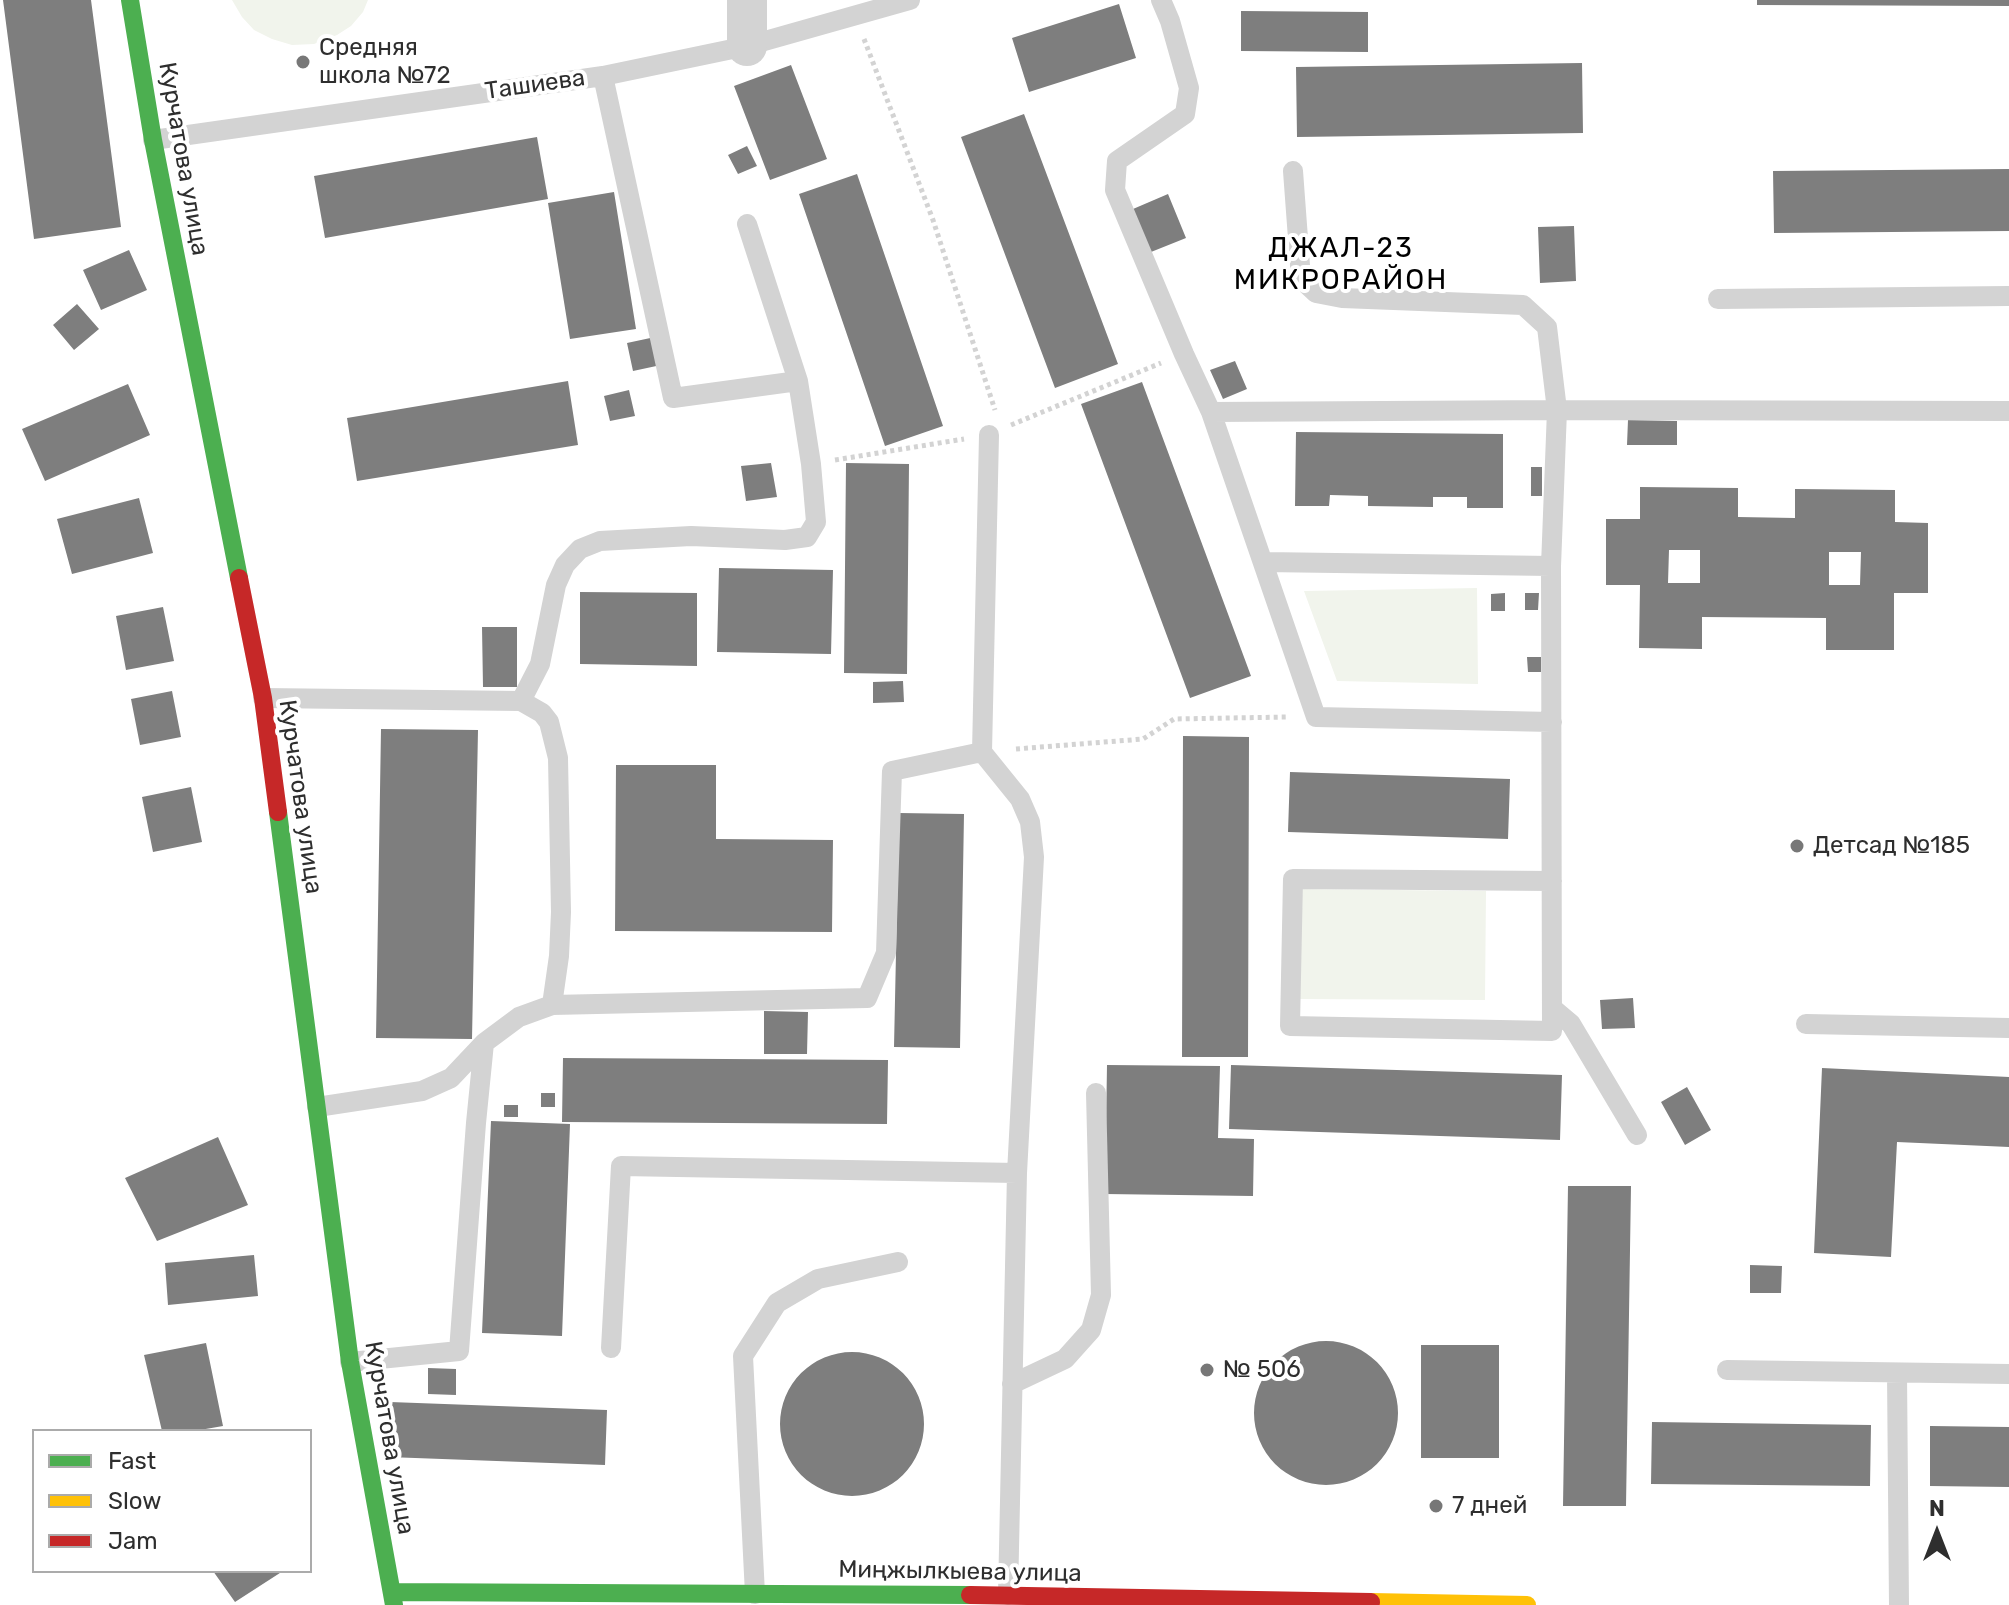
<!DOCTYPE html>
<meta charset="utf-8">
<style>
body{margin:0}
#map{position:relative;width:2009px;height:1605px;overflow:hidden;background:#fff;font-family:Rubik,sans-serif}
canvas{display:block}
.legend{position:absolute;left:32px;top:1429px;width:280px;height:144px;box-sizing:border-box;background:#fff;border:2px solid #ababab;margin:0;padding:10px 14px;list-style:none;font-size:24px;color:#2e2e2e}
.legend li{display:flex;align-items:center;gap:16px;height:40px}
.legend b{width:40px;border:2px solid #ababab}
.north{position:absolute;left:1897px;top:1493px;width:80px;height:80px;-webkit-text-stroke:6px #fff;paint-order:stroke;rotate:0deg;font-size:22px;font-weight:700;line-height:32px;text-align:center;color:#2e2e2e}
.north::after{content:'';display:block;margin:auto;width:28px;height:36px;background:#2e2e2e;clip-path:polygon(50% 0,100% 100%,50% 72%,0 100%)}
</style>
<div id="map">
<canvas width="2009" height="1605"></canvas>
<ul class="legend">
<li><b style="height:10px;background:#4caf50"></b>Fast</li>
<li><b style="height:10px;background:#ffc107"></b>Slow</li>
<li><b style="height:10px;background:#c62828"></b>Jam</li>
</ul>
<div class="north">N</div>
</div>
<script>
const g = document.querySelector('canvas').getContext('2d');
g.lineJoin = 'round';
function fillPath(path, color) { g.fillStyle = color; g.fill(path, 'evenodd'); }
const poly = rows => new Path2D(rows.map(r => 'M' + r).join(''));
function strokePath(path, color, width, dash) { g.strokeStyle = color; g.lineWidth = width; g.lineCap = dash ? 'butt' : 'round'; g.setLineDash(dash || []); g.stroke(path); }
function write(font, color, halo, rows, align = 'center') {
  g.font = font + ' Rubik,sans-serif'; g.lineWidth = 8; g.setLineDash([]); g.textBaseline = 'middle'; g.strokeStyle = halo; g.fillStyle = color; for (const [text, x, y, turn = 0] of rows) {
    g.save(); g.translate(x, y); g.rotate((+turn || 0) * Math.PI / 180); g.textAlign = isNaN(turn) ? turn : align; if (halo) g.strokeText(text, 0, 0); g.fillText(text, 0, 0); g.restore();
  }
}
const green = poly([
 [232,0,368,0,363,12,351,26,337,35,314,44,292,45,272,39,254,30,242,17],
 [1477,588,1478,684,1337,681,1304,591],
 [1299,889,1486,891,1485,1000,1299,999]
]);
const building = poly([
 [3,0,91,0,121,227,34,239],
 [1757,0,2009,0,2009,6,1757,5],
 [1119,4,1136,58,1029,92,1012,38],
 [1241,11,1368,12,1368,52,1241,51],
 [1582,63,1583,133,1297,137,1296,67],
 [791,65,827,159,770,180,734,86],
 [1024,114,1118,364,1055,388,961,137],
 [537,137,548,199,325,238,314,176],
 [747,146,757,166,738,174,728,155],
 [2009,169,2009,231,1774,233,1773,171],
 [857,174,943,426,885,446,799,194],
 [614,192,636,329,570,339,548,203],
 [1168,194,1186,238,1151,252,1133,209],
 [1574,226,1576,281,1540,283,1538,227],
 [129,250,147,290,101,310,83,270],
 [77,304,99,329,74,350,53,325],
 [655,337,661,365,633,371,627,343],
 [1235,361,1247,389,1223,399,1210,370],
 [568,381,578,445,357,481,347,418],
 [1142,382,1251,676,1190,698,1081,404],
 [128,384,150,435,45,481,22,429],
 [629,390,635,416,610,421,604,396],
 [1628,420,1677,421,1677,445,1627,445],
 [1296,432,1503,434,1503,508,1467,508,1467,497,1433,497,1433,507,1368,506,1368,496,1330,495,1329,506,1295,506],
 [771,463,777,497,746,501,741,466],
 [846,463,909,464,907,674,844,673],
 [1531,467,1542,467,1542,496,1531,496],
 [1640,487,1738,488,1738,517,1795,518,1795,489,1895,490,1895,522,1928,523,1928,593,1894,593,1894,650,1826,650,1826,618,1702,617,1702,649,1639,648,1640,585,1606,585,1606,519,1640,519],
 [1669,550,1700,550,1700,583,1668,583],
 [1829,552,1861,552,1860,585,1829,585],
 [139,498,153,553,72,574,57,519],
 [719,568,833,570,831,654,717,652],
 [580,592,697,593,697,666,580,664],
 [1505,593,1505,611,1491,611,1491,594],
 [1525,593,1539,593,1538,610,1525,610],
 [163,607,174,661,126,670,116,616],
 [482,627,517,627,517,687,483,687],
 [1527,657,1541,657,1541,672,1528,672],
 [903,681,904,702,873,703,873,682],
 [172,691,181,737,140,745,131,699],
 [381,729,478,730,472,1039,376,1038],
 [1183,736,1249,737,1248,1057,1182,1057],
 [616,765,716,765,716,839,833,840,832,932,615,931],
 [1290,772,1510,779,1508,839,1288,832],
 [191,787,202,842,153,852,142,797],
 [899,813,964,814,960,1048,894,1047],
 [1633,998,1635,1028,1602,1029,1600,1000],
 [764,1011,808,1012,807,1054,764,1054],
 [563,1058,888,1060,887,1124,562,1122],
 [1107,1065,1220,1066,1218,1138,1254,1139,1253,1196,1105,1194],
 [1231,1065,1562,1075,1560,1140,1229,1129],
 [1822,1068,2009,1077,2009,1147,1897,1142,1891,1257,1814,1253],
 [1687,1087,1711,1130,1685,1145,1661,1102],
 [541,1093,555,1093,555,1107,541,1107],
 [504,1105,518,1105,518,1117,504,1117],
 [491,1121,570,1124,562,1336,482,1333],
 [218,1137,248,1205,157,1241,125,1178],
 [1568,1186,1631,1186,1626,1506,1563,1506],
 [254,1255,258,1296,168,1305,165,1263],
 [1750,1265,1782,1266,1781,1293,1750,1293],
 '1254 1413a72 72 0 1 1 144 0a72 72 0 1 1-144 0Z',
 [206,1343,223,1426,194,1431,162,1431,144,1355],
 [1421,1345,1499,1345,1499,1458,1421,1458],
 '780 1424a72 72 0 1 1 144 0a72 72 0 1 1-144 0Z',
 [428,1368,456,1369,456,1395,428,1394],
 [390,1402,607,1410,605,1465,388,1457],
 [1652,1422,1871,1425,1870,1486,1651,1484],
 [1930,1426,2009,1427,2009,1487,1930,1486],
 [213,1571,283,1571,235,1602]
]);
const path = poly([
 [864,39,933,220,995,410],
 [1011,425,1161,363],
 [835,460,964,439],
 [1016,749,1143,739,1174,719,1287,717]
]);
const lane = poly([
 [1161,0,1170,21,1189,88,1185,114,1117,161,1115,190,1184,354,1211,412,1316,717,1552,722],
 [153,140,603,76,747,46,910,0],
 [1293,171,1301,279,1316,293,1342,298,1523,305,1547,327,1557,410,1551,566,1552,1031,1290,1026,1293,879,1552,881],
 [747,224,798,381],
 [1718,299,2009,296],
 [1211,412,1557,410,2009,411],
 [989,435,982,752,1020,799,1030,822,1034,857,1017,1173,1008,1595],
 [1264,562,1551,566],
 [263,698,521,701,540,664,556,585,565,565,580,549,600,541,691,536,785,540,807,537,816,522,811,464,798,381,673,398,603,76],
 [521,701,542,713,549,722,558,758,561,912,559,956,552,1005],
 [1552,1008,1571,1024,1637,1135],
 [1806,1024,2009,1028],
 [317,1107,422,1091,451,1078,484,1043],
 [611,1348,621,1166,1017,1173],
 [350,1362,459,1351,476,1123,484,1043,519,1017,552,1005,867,998,886,953,892,771,982,752],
 [1727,1370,2009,1374],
 [1897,1373,1899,1605],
 [1012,1384,1065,1359,1091,1330,1101,1295,1096,1093],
 [755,1594,743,1356,777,1303,818,1279,898,1262]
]);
const street = poly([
 [747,0,747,46]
]);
const fast = poly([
 [130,0,153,140,239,578],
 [278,812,350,1362,394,1605],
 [392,1592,970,1595]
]);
const slow = poly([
 [1371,1602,1527,1605]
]);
const jam = poly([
 [239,578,263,698,278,812],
 [970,1595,1371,1602]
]);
const markers = [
 [303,62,8,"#777"],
 [1797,846,8,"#777"],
 [1207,1370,8,"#777"],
 [1436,1506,8,"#777"]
];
const poiNames = [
 ["Средняя",319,48],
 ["школа №72",319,76],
 ["Детсад №185",1813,846],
 ["№ 506",1223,1370],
 ["7 дней",1452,1506]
];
const streetNames = [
 ["Ташиева",535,85,-8],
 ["Курчатова улица",183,159,80],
 ["Курчатова улица",300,797,82],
 ["Курчатова улица",389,1438,80],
 ["Миңжылкыева улица",960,1572,1]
];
const quarterNames = [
 ["ДЖАЛ-23",1341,249],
 ["МИКРОРАЙОН",1341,281]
];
fillPath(green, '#f1f4ec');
fillPath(building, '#7e7e7e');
strokePath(path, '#d3d3d3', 5, [4, 4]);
strokePath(lane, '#d3d3d3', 20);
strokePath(street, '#d3d3d3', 40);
strokePath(fast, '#4caf50', 18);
strokePath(slow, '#ffc107', 18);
strokePath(jam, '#c62828', 18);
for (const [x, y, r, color] of markers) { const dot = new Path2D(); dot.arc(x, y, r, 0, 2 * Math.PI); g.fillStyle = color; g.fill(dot); strokePath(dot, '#fff', 3); }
write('24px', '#2e2e2e', '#fff', poiNames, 'left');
write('24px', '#2e2e2e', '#fff', streetNames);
g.letterSpacing = '2px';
write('28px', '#000', '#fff', quarterNames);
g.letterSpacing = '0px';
</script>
